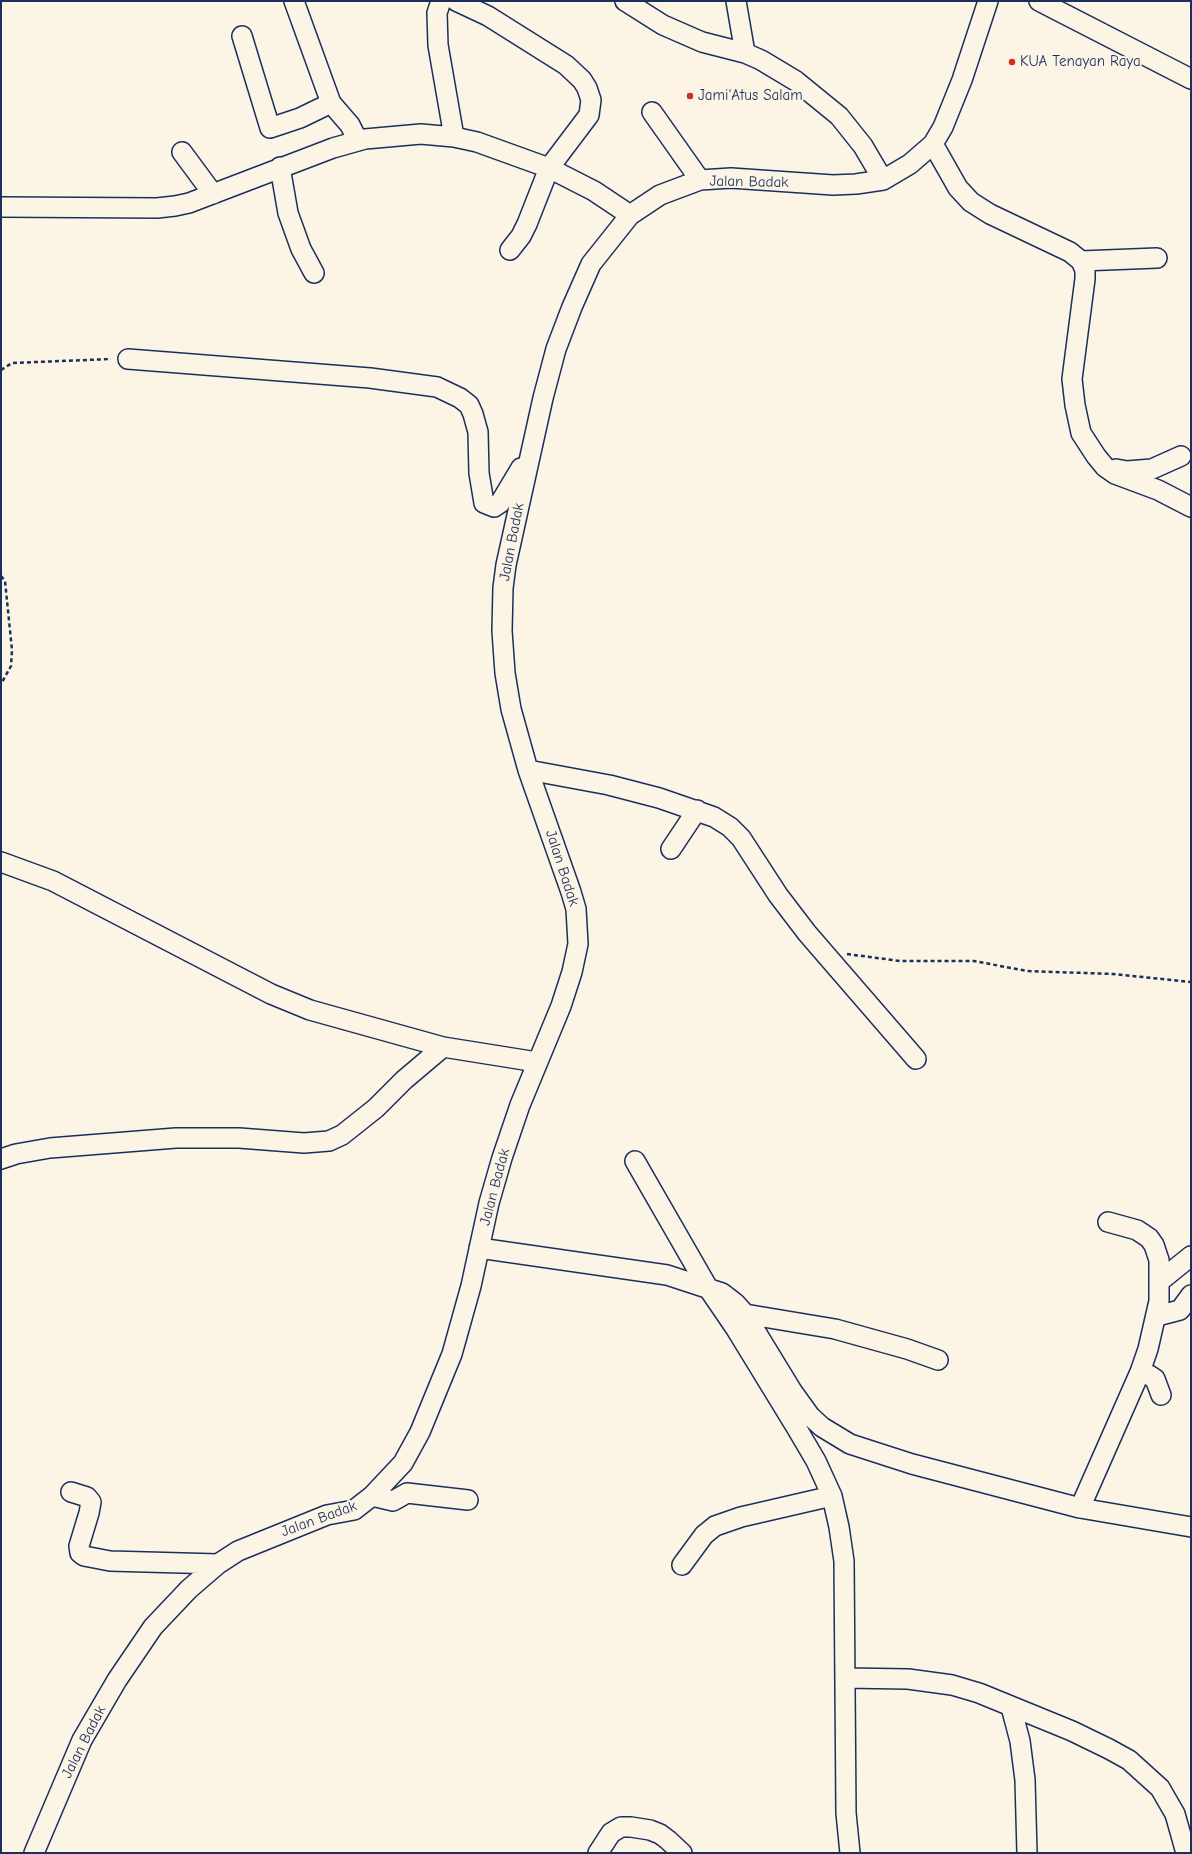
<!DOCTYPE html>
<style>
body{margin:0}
#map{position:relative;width:1192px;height:1854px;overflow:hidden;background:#fcf5e5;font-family:"Comic Neue",sans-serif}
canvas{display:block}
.frame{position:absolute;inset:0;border:2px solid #1b2f5e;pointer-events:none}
</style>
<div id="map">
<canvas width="1192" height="1854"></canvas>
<div class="frame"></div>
</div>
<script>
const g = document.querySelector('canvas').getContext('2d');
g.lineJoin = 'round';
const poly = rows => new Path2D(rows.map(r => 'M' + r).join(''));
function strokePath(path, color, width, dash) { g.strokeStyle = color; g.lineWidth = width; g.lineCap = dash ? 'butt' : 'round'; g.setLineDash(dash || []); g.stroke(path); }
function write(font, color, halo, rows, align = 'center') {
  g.font = font + ' "Comic Neue",sans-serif'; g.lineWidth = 4; g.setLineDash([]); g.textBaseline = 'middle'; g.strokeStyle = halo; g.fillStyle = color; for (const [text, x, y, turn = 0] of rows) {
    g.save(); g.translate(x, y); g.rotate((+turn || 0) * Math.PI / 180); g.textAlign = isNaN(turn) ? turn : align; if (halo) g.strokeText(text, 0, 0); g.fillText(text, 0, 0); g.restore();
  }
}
const path = poly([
 [1,370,12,363,111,359],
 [1,576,5,581,12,650,11,666,1,684],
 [847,954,900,961,974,961,1027,971,1113,974,1191,982]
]);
const minor = poly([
 [441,1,437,13,438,45,454,137],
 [456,1,488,16,566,65,582,80,587,88,591,100,589,115,549,168,527,224,521,236,510,250],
 [625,1,663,25,702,42,745,53,761,60,796,81,839,116,863,146,883,180],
 [736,1,745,53],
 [1039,1,1191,79],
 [242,36,270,128,300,118,331,103,294,1],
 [331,103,350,125,358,141],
 [652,112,700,180],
 [933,144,958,188,971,202,990,214,1070,252,1081,261,1085,270,1085,279,1072,379,1075,405,1081,433,1096,456,1105,467,1115,474,1158,490,1191,507],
 [182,152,213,194],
 [280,167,288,213,301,249,314,273],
 [1,207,157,208,175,206,189,203,333,148,365,139,421,134,454,137,477,142,549,168,594,191,630,215],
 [1081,261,1157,258],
 [128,359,370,378,437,387,460,398,469,405,473,414,478,432,479,473,484,503,494,507,500,503,521,468],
 [1116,469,1127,471,1152,469,1181,456],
 [528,770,609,785,659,798,714,817,730,827,741,838,778,895,807,933,916,1059],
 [671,849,697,810],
 [1,862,53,881,271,994,310,1010,443,1047,537,1062],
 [1,1159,16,1154,50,1148,176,1138,239,1138,304,1143,329,1141,342,1135,376,1108,404,1080,443,1047],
 [635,1161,708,1288,736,1329,796,1427,816,1461,832,1496,839,1527,844,1561,846,1813,850,1853],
 [479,1248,667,1275,722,1293,735,1303,745,1314,792,1391,810,1416,822,1427,850,1444,912,1464,1080,1508,1191,1527],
 [1160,1281,1191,1256],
 [745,1314,835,1329,907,1349,938,1360],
 [1157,1316,1180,1310,1191,1295],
 [1140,1372,1149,1375,1155,1379,1161,1395],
 [71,1492,87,1497,91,1502,89,1513,79,1546,80,1553,84,1556,110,1561,218,1564],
 [372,1496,393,1501,407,1493,468,1500],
 [1080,1508,1140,1372,1148,1349,1159,1301,1159,1260,1154,1245,1149,1238,1137,1230,1108,1222],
 [682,1565,704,1535,715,1526,741,1517,832,1496],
 [845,1678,908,1679,952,1685,979,1693,1072,1731,1109,1749,1129,1760,1160,1788,1175,1814,1186,1853],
 [1011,1707,1020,1741,1025,1780,1027,1853],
 [34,1853,82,1740,117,1680,153,1627,189,1589,218,1564,238,1551,327,1515,354,1510,372,1496,403,1463,420,1432,452,1354,471,1286,489,1203,502,1158,520,1105,561,1006,572,972,578,944,576,909,571,892,528,770,511,709,505,673,502,631,503,588,506,565,543,398,556,349,572,307,591,264,630,215,660,195,700,180,731,178,833,185,856,184,883,180,910,164,933,144,943,127,962,80,988,1],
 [598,1853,611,1833,621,1827,631,1827,650,1830,660,1834,668,1840,682,1853]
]);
const markers = [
 [1012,62,4,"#c8321e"],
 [690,96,4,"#c8321e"]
];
const poiNames = [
 ["KUA Tenayan Raya",1020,62],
 ["Jami'Atus Salam",698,96]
];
const streetNames = [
 ["Jalan Badak",749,182,1],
 ["Jalan Badak",512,542,-79],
 ["Jalan Badak",562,868,72],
 ["Jalan Badak",495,1187,-75],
 ["Jalan Badak",319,1519,-20],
 ["Jalan Badak",84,1742,-63]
];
strokePath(minor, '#1b2f5e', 22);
strokePath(path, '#1b2f5e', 2.5, [4, 3]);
strokePath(minor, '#fcf5e5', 19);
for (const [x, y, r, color] of markers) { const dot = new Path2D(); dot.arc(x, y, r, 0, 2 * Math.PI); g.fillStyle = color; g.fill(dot); strokePath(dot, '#fcf5e5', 1.5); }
write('15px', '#1b2f5e', '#fcf5e5', poiNames, 'left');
write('15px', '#1b2f5e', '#fcf5e5', streetNames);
</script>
